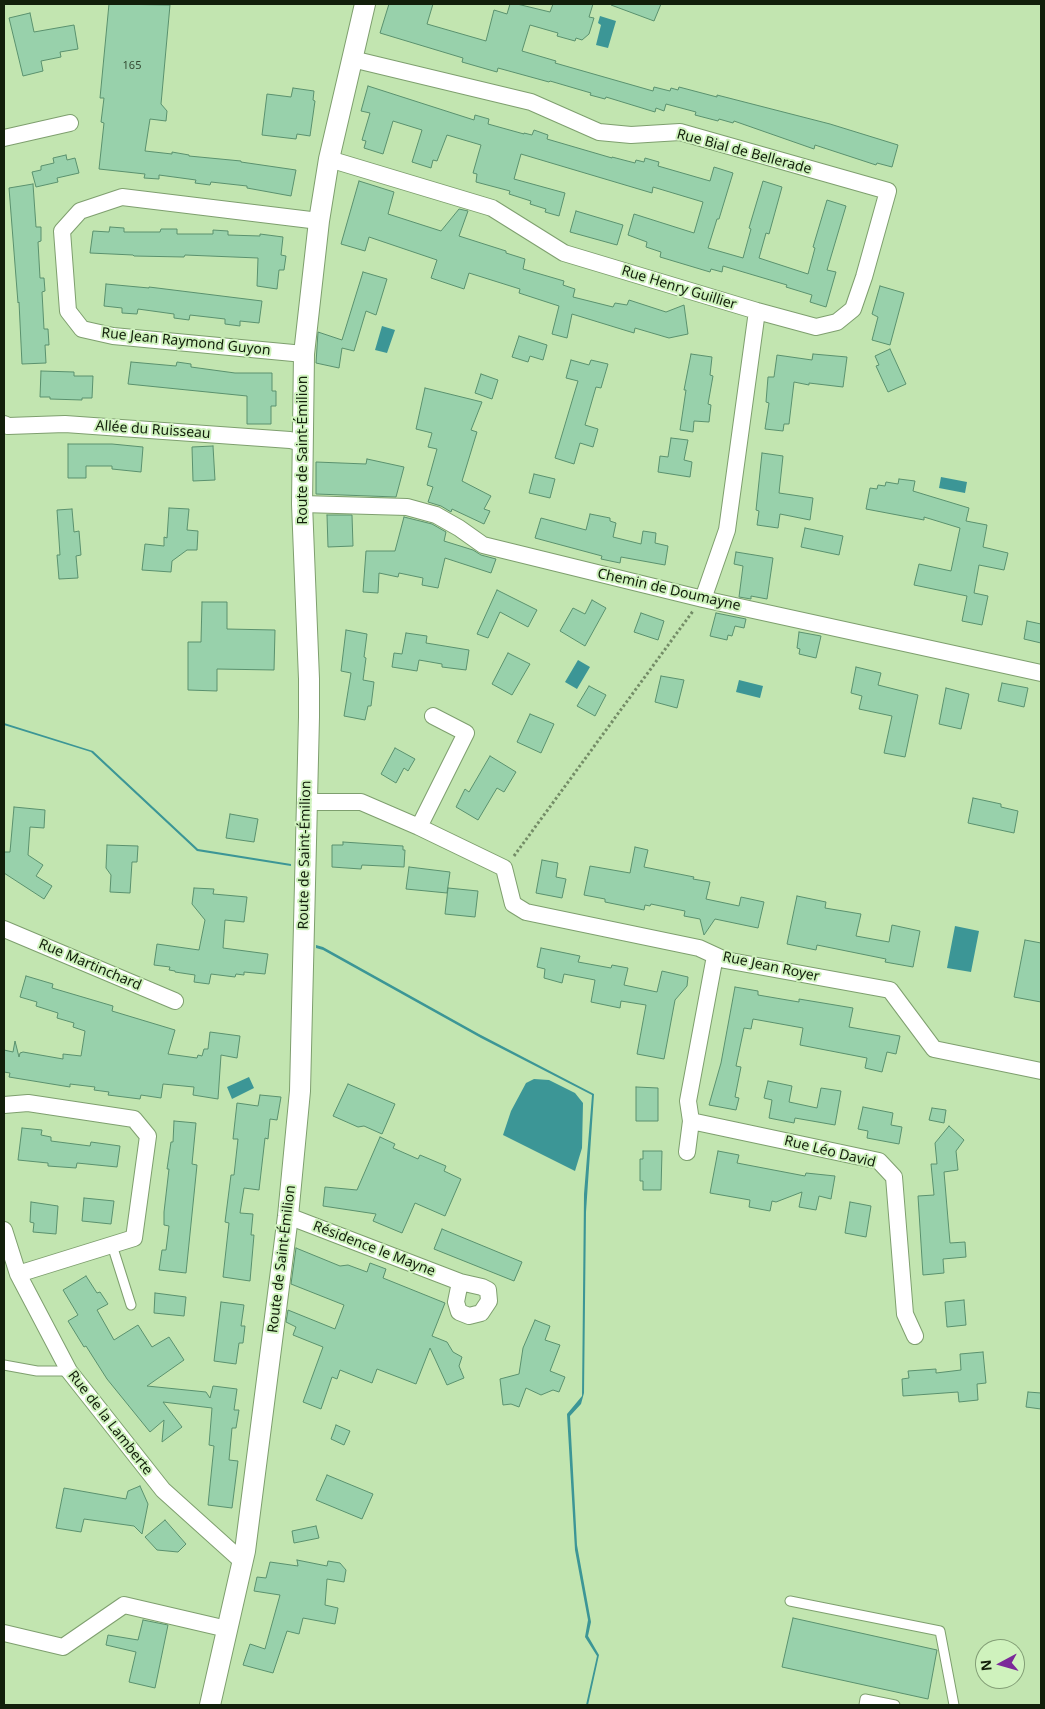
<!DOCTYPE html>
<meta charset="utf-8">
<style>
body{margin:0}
#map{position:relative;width:1045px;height:1709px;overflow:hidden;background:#c2e5b0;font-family:"Noto Sans",sans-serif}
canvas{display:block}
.frame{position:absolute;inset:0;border:5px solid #121f0b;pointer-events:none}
.north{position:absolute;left:975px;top:1639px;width:50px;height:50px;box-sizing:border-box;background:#cff2bd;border:1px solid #839e76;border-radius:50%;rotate:264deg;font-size:14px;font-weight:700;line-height:20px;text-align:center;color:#121f0b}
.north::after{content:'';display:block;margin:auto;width:18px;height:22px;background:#7b2999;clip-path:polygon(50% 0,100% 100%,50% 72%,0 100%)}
</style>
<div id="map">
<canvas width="1045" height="1709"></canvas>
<div class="frame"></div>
<div class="north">N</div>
</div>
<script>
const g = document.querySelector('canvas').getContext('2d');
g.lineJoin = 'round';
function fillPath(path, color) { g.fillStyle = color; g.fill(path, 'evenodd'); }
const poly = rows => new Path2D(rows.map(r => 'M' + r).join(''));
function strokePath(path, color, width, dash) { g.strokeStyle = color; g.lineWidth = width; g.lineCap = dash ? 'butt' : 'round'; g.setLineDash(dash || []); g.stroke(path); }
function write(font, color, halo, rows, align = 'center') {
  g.font = font + ' "Noto Sans",sans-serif'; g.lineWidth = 4; g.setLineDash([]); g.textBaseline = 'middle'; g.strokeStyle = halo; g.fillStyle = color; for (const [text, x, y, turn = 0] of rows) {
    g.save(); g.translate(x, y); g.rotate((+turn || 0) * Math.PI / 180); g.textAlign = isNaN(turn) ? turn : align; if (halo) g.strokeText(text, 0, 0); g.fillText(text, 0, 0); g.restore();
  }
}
const water = poly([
 [600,16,616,21,608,48,596,45,601,25,598,23],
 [382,326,395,330,387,353,375,350],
 [941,477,967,482,965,493,939,488],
 [578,660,590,667,577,689,565,682],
 [739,680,763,686,760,698,736,692],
 [4,723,93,751,198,849,291,864,291,866,197,851,91,752,4,725],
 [955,926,979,931,971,972,947,968],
 [316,945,323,947,479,1034,594,1094,586,1212,584,1393,581,1404,570,1416,577,1545,591,1622,588,1636,599,1655,588,1705,586,1705,597,1656,585,1637,588,1620,575,1550,567,1414,582,1396,584,1194,592,1095,481,1038,323,950,316,948],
 [249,1077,254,1088,232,1099,227,1087],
 [534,1079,549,1080,575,1093,583,1103,582,1148,575,1171,503,1135,511,1111,526,1083]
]);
const building = poly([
 [109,4,170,5,161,104,167,111,166,121,150,119,145,151,172,154,172,152,189,155,189,156,241,161,241,162,296,170,291,196,247,188,247,186,211,182,210,185,195,183,196,180,159,175,159,179,144,178,145,174,99,169,104,123,101,122,104,98,100,98,109,4],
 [389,4,433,4,427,24,486,41,494,10,507,14,510,4,517,4,550,12,553,4,593,4,589,17,594,18,589,34,582,40,576,38,575,41,557,36,558,33,530,25,522,51,556,61,555,63,653,91,654,87,670,91,671,88,678,90,679,87,717,97,717,95,830,124,898,145,892,167,877,163,876,165,815,145,814,149,734,121,733,123,719,119,718,121,695,115,696,112,666,104,664,111,656,108,655,112,606,97,605,99,590,95,591,93,550,81,549,82,498,68,497,72,462,62,463,58,380,33,389,4],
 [611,4,661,4,654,21,611,5,611,4],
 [30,13,34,32,74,25,78,49,60,52,61,57,41,61,43,71,23,76,9,18,30,13],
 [368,86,474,120,475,115,489,119,488,124,524,134,524,133,532,135,534,130,548,135,547,139,612,158,612,157,635,163,636,160,644,162,645,158,659,162,658,166,710,181,714,167,733,173,719,219,717,219,708,248,743,258,751,229,749,228,763,181,782,187,769,234,766,233,759,258,808,274,815,248,813,247,827,200,846,206,827,270,836,272,826,307,810,302,812,295,786,287,787,285,723,266,722,272,711,269,710,272,660,257,661,252,646,247,647,242,628,235,634,214,694,233,703,202,653,187,652,193,521,154,514,179,565,193,559,216,545,212,546,209,530,204,531,201,509,194,510,191,476,182,477,174,473,173,481,145,447,135,437,161,433,160,431,168,412,162,422,130,393,121,383,154,364,148,366,141,362,140,370,113,361,111,368,86],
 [293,88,314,91,313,100,315,101,310,136,297,134,296,139,262,135,267,94,291,97,293,88],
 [66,155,67,160,75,158,79,173,57,178,58,182,36,187,32,172,41,170,41,166,54,163,53,158,66,155],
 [359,181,394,192,388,214,441,231,459,209,468,211,459,236,506,251,506,253,525,259,523,269,564,281,563,285,575,289,573,297,613,307,615,303,627,305,629,300,666,312,684,305,688,334,669,338,635,328,634,333,572,314,567,338,552,334,559,306,519,293,520,289,469,273,464,289,431,278,437,260,369,237,365,251,341,244,359,181],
 [33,184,36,227,41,227,41,241,38,242,40,278,44,278,45,291,42,292,44,329,48,329,49,345,45,345,46,363,22,364,19,302,18,303,9,188,33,184],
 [576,211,623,225,617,245,570,232,576,211],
 [110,227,124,228,124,232,160,232,161,229,177,229,177,234,213,234,213,230,228,231,228,235,260,236,260,234,283,237,281,255,286,256,284,270,279,270,277,289,257,286,258,258,185,255,184,257,134,256,133,255,90,253,93,231,109,232,110,227],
 [363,272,387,279,376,315,366,311,354,351,342,348,339,368,316,363,318,332,342,340,363,272],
 [106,284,149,288,149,287,262,301,259,323,240,321,240,326,225,324,225,319,190,315,189,320,174,318,174,314,138,309,137,314,122,313,122,308,104,306,106,284],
 [880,286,904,293,890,345,872,340,878,317,872,314,880,286],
 [519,336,547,345,543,360,530,356,528,362,512,357,519,336],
 [890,349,906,384,888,392,876,366,879,365,875,356,890,349],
 [691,354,712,357,710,375,713,376,708,404,711,405,709,422,694,421,693,432,680,430,686,390,684,390,691,354],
 [813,354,847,357,843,387,809,383,809,385,794,382,789,424,784,424,783,431,765,429,769,403,766,402,768,377,774,377,777,355,812,360,813,354],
 [571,360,589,365,591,360,608,364,601,388,596,387,585,425,598,429,593,447,580,443,574,464,555,458,578,381,566,378,571,360],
 [131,362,176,366,177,362,191,364,191,367,235,373,272,373,272,391,276,391,276,406,271,406,271,424,247,424,247,396,128,384,131,362],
 [41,371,74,372,74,376,93,376,92,398,82,398,82,400,50,399,50,397,40,397,41,371],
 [481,374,498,380,492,399,475,393,481,374],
 [425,388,482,402,471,430,477,432,462,481,491,496,484,509,490,511,484,524,452,509,451,512,441,506,428,502,433,487,427,485,437,449,428,447,432,433,416,429,425,388],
 [671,438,688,440,684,460,692,462,690,477,658,472,660,456,668,457,671,438],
 [68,444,112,444,143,447,141,472,112,469,112,466,86,466,86,478,68,478,68,444],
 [213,446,215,480,193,481,192,447,213,446],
 [762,453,783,456,779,493,813,498,810,520,780,514,778,528,757,525,759,511,756,510,762,453],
 [367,459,404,467,396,497,316,494,316,462,366,464,367,459],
 [534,474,555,479,550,498,529,493,534,474],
 [899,479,915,481,913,491,969,508,966,521,987,525,983,547,1008,553,1004,570,979,565,974,593,988,596,982,625,962,621,967,596,914,585,919,564,951,571,960,528,924,517,924,520,866,509,870,488,877,489,878,485,885,486,886,482,898,484,899,479],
 [169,508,189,509,187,530,198,531,197,550,187,550,172,561,171,572,142,570,145,544,164,546,164,537,167,538,169,508],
 [72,509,74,532,79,531,81,555,76,556,78,578,59,579,57,555,60,555,57,510,72,509],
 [590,514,610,518,610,521,616,523,613,537,641,544,643,531,656,533,655,543,668,546,665,565,621,557,620,563,601,559,602,556,535,538,541,518,586,530,590,514],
 [327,515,352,515,353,546,328,547,327,515],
 [404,517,432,524,446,532,444,541,473,550,481,555,496,559,491,573,445,558,438,588,422,585,423,578,399,573,398,577,379,573,378,593,363,592,366,551,395,551,404,517],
 [805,528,843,536,839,555,801,547,805,528],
 [736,552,773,558,767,599,751,596,751,599,739,597,743,566,734,564,736,552],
 [497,590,537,610,528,627,500,612,488,638,477,634,497,590],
 [592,600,606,608,585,646,560,631,573,608,585,614,592,600],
 [202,602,227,602,227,629,275,630,274,670,217,669,217,691,188,690,188,642,201,642,202,602],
 [641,613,664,621,658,640,634,632,641,613],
 [716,613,746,619,744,628,735,626,732,636,728,635,727,640,710,636,716,613],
 [1027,621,1041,624,1041,643,1024,639,1027,621],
 [346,630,367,634,364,657,366,658,363,680,374,682,371,706,368,706,365,720,344,716,351,673,341,671,346,630],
 [799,632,821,636,816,658,799,654,800,649,797,648,799,632],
 [406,633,427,636,426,643,469,650,466,670,442,667,442,664,419,660,417,671,392,667,394,653,402,654,406,633],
 [508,653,530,664,512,695,492,684,508,653],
 [856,667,881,673,878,685,918,695,905,757,884,753,892,716,859,709,862,696,851,693,856,667],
 [661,676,684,680,677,708,655,702,661,676],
 [1002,683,1028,688,1024,707,998,701,1002,683],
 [589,686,606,695,595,716,577,706,589,686],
 [946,688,969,694,961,729,939,724,946,688],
 [530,714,554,724,541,753,517,742,530,714],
 [395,748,415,759,408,771,404,768,396,783,381,774,395,748],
 [490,756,516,772,504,792,497,788,478,820,456,807,465,789,469,792,490,756],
 [973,798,1001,804,1001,807,1018,811,1014,833,968,823,973,798],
 [14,807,45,810,44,828,30,827,28,855,43,865,36,876,52,886,44,899,4,873,4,852,10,852,14,807],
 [230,814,258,819,254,842,226,838,230,814],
 [343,842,403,846,403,850,405,850,404,867,362,865,361,869,332,867,332,845,343,845,343,842],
 [107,845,138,846,137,862,132,862,130,893,110,892,111,875,106,868,107,845],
 [635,847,648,850,644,867,694,877,693,879,710,882,706,899,739,906,741,897,764,902,758,928,715,919,704,935,700,919,684,916,685,911,651,904,650,906,645,905,644,910,605,902,605,899,584,895,590,866,630,873,635,847],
 [542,860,558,863,556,877,566,879,562,898,536,893,542,860],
 [409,867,450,872,447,893,406,889,409,867],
 [194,888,214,889,213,894,247,897,244,922,225,920,223,948,268,954,265,974,244,972,244,975,236,974,235,977,211,974,209,984,194,982,195,975,175,972,175,971,169,970,170,967,154,965,157,944,199,950,205,920,192,904,194,888],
 [448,888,478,891,475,917,445,914,448,888],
 [797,896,826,902,825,908,861,914,856,936,889,942,892,925,920,931,913,967,885,962,886,959,817,945,816,950,787,944,797,896],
 [1025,940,1041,943,1041,1002,1014,997,1025,940],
 [541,948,580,956,578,962,611,968,612,965,628,968,624,985,657,992,662,971,688,977,687,986,675,1000,664,1059,637,1054,646,1005,621,1001,620,1008,591,1002,595,980,564,974,562,983,544,978,545,969,537,967,541,948],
 [26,976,53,984,52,988,113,1006,112,1011,175,1030,168,1054,197,1058,198,1055,202,1056,204,1049,208,1049,210,1032,240,1036,237,1058,221,1055,218,1099,193,1095,194,1087,163,1084,161,1098,141,1095,140,1099,108,1095,109,1092,94,1090,95,1087,70,1084,70,1087,9,1077,10,1073,4,1072,4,1050,13,1052,15,1041,19,1057,20,1053,23,1052,63,1059,63,1054,81,1056,85,1031,73,1027,74,1023,57,1018,58,1013,36,1006,37,1002,20,997,26,976],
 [735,987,758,991,758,995,799,1002,799,999,853,1008,849,1027,900,1036,896,1054,887,1052,882,1072,865,1068,867,1058,800,1045,803,1028,753,1019,751,1029,744,1028,736,1066,741,1067,735,1097,739,1098,736,1110,709,1105,721,1063,735,987],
 [768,1081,792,1086,789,1102,817,1108,821,1088,841,1091,835,1125,795,1118,794,1123,769,1118,772,1100,764,1098,768,1081],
 [348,1084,395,1104,382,1134,364,1126,358,1127,333,1116,348,1084],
 [636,1087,658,1088,658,1121,636,1121,636,1087],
 [260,1095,281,1097,277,1120,270,1119,268,1139,265,1138,259,1190,244,1188,240,1213,253,1214,251,1235,254,1235,250,1281,223,1277,229,1223,225,1222,231,1175,234,1175,238,1139,233,1139,237,1103,258,1106,260,1095],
 [863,1107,893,1113,891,1125,902,1127,899,1144,867,1138,868,1131,858,1129,863,1107],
 [932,1108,946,1110,944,1123,929,1120,932,1108],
 [174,1121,196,1123,192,1164,197,1165,186,1273,159,1270,162,1250,166,1250,169,1226,164,1225,164,1212,169,1169,167,1169,171,1142,173,1142,174,1121],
 [949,1126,964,1140,956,1151,958,1170,944,1172,950,1243,965,1242,966,1257,943,1259,944,1273,923,1275,918,1196,934,1195,931,1164,937,1164,935,1143,949,1126],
 [22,1128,42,1130,41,1135,51,1137,51,1141,90,1146,91,1142,120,1146,117,1167,77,1163,76,1168,48,1166,48,1163,18,1160,22,1128],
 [380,1137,395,1144,393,1148,418,1159,420,1155,446,1166,444,1171,461,1179,445,1216,415,1203,402,1233,373,1221,376,1214,323,1206,325,1187,357,1190,380,1137],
 [643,1151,662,1151,661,1190,643,1190,643,1181,640,1181,640,1159,643,1159,643,1151],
 [718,1151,739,1155,737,1163,805,1176,806,1173,835,1176,831,1199,819,1196,816,1210,799,1207,802,1192,776,1202,772,1201,770,1211,749,1207,750,1200,710,1193,718,1151],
 [84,1198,114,1201,111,1224,82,1221,84,1198],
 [31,1202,58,1206,56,1234,33,1232,34,1223,30,1222,31,1202],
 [850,1202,871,1206,866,1237,845,1233,850,1202],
 [442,1229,522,1262,514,1281,434,1249,442,1229],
 [296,1248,340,1266,348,1265,367,1272,370,1263,386,1269,383,1278,445,1303,432,1336,447,1342,453,1352,462,1357,459,1366,464,1378,447,1385,430,1348,416,1384,377,1369,372,1383,340,1370,337,1379,332,1377,321,1409,303,1402,323,1347,293,1335,296,1327,286,1322,288,1310,335,1329,344,1305,291,1284,296,1248],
 [86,1276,97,1293,100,1292,108,1304,97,1310,114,1340,138,1325,152,1347,169,1337,184,1360,147,1386,206,1392,210,1398,213,1386,237,1389,234,1410,239,1410,236,1428,232,1428,229,1460,238,1461,232,1508,208,1505,214,1446,209,1445,212,1408,163,1402,182,1427,162,1442,164,1420,150,1432,107,1379,86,1346,84,1347,68,1321,78,1315,63,1290,86,1276],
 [155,1293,186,1297,184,1316,154,1313,155,1293],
 [964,1300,966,1325,947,1327,945,1302,964,1300],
 [221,1302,244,1305,241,1326,245,1326,243,1343,239,1343,236,1364,214,1361,221,1302],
 [535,1320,550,1326,545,1340,560,1345,550,1371,565,1377,559,1392,553,1390,541,1395,526,1388,519,1407,511,1404,503,1405,500,1379,519,1374,523,1348,535,1320],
 [983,1352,986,1383,977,1384,978,1400,959,1402,958,1392,903,1396,902,1379,909,1378,908,1371,936,1369,936,1373,961,1370,960,1354,983,1352],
 [1028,1392,1041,1393,1041,1409,1026,1407,1028,1392],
 [336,1425,350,1431,344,1445,331,1439,336,1425],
 [327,1475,373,1494,362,1519,316,1500,327,1475],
 [140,1486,148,1504,142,1534,134,1526,84,1519,81,1532,56,1528,64,1488,126,1499,128,1491,140,1486],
 [165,1520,186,1544,178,1552,157,1550,145,1537,165,1520],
 [316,1526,319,1538,294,1543,292,1531,316,1526],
 [297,1560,327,1566,328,1561,340,1563,346,1570,344,1582,327,1579,325,1605,338,1608,335,1624,303,1618,299,1634,287,1631,273,1673,243,1665,250,1644,265,1649,280,1595,254,1591,257,1577,266,1578,270,1562,298,1566,297,1560],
 [793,1618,937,1650,928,1699,782,1667,793,1618],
 [143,1620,168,1625,155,1688,129,1682,136,1652,106,1645,108,1635,138,1640,143,1620]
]);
const path = poly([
 [514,856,693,611]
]);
const service = poly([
 [112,1245,131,1305],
 [4,1365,37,1371,69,1371],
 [790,1601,940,1631,954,1705],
 [864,1705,865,1699,895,1705]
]);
const minor = poly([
 [4,138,70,123],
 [329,159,492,208,564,253,757,311,816,327,837,322,853,309,864,277,888,191,680,132,631,135,599,132,531,102,352,59],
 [304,354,113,336,82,329,68,311,62,231,80,211,122,197,319,221],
 [4,424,8,426,65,424,290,440,303,443],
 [302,504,407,507,436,515,459,528,483,545,703,599,1041,673],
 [703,599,727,530,757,311],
 [306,802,361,802,419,827,504,868,513,904,526,912,699,948,725,960,890,990,934,1049,1041,1071],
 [419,827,466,733,433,716],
 [4,929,175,1001],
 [4,1105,28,1103,134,1119,148,1136,134,1238,18,1274],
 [691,1121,879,1161,894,1177,905,1314,915,1336],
 [687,1152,691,1121,688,1101,715,956],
 [288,1216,460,1282,456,1302,459,1312,469,1316,481,1313,489,1301,488,1290,482,1287,460,1282],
 [4,1230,18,1274,69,1371,163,1490,243,1562],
 [4,1633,63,1647,124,1605,227,1629]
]);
const tertiary = poly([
 [210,1705,245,1551,288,1216,300,1091,309,717,309,679,302,504,304,354,319,221,329,159,365,4]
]);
const numberNames = [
 ["165",132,66]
];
const streetNames = [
 ["Rue Bial de Bellerade",744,152,15],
 ["Rue Henry Guillier",679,288,17],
 ["Rue Jean Raymond Guyon",186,342,6],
 ["Allée du Ruisseau",153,430,4],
 ["Route de Saint-Émilion",303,450,-90],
 ["Chemin de Doumayne",669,590,13],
 ["Route de Saint-Émilion",305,855,-89],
 ["Rue Martinchard",90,965,23],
 ["Rue Jean Royer",771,967,12],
 ["Rue Léo David",830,1152,14],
 ["Résidence le Mayne",374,1249,21],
 ["Route de Saint-Émilion",282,1259,-83],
 ["Rue de la Lamberte",110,1423,52]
];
fillPath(water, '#3c9696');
fillPath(building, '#98d1ab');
strokePath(building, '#5a916e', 1);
strokePath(service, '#7e9f6e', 11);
strokePath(minor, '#7e9f6e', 18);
strokePath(tertiary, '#7e9f6e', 22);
strokePath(path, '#738c66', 3, [2.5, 2.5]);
strokePath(service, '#fff', 9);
strokePath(minor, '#fff', 16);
strokePath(tertiary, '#fff', 20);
write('11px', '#344c33', null, numberNames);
write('14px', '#121f0b', '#cff2bd', streetNames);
</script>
